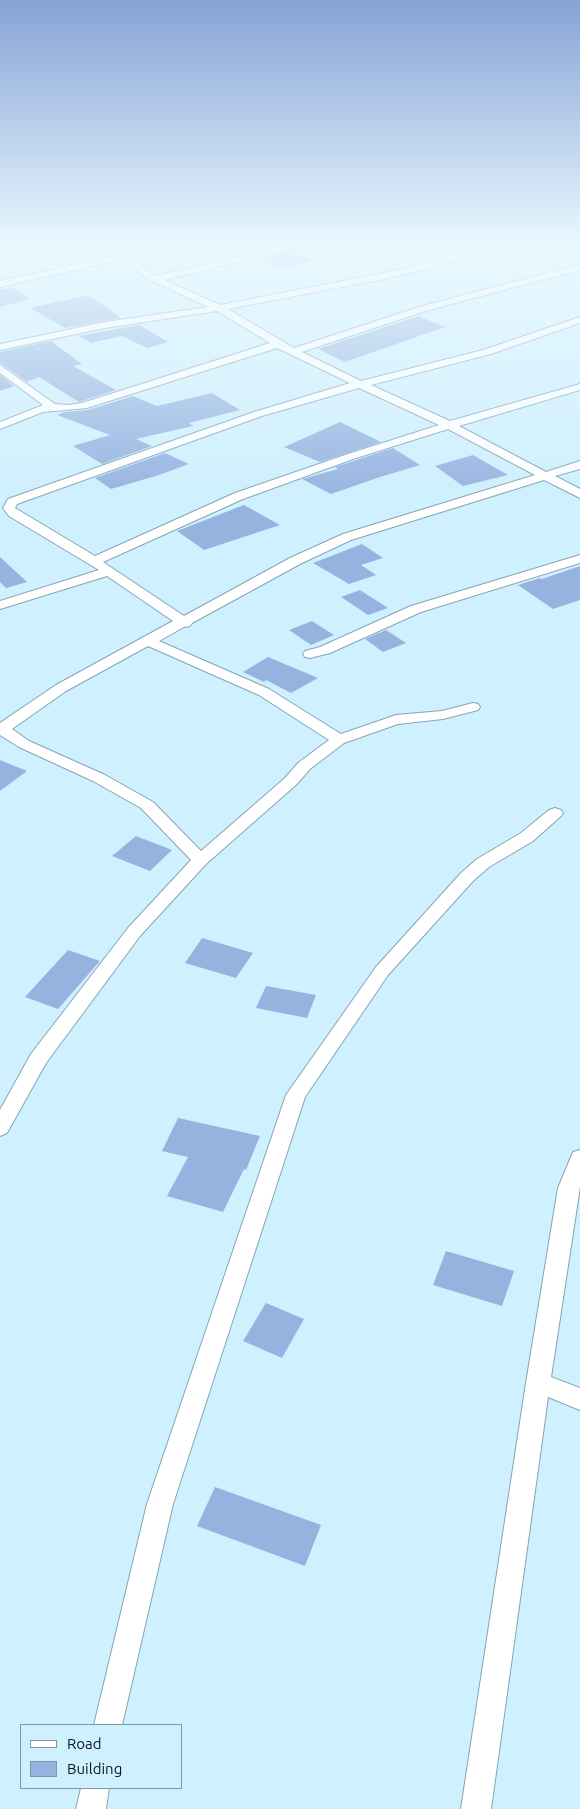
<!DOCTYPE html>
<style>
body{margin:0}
#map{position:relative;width:580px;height:1809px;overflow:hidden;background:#cff0fe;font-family:Ubuntu,sans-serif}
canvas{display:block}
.legend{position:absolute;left:20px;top:1724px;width:162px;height:65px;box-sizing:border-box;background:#cff0fe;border:1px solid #8098a3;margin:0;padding:6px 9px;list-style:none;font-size:15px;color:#09151a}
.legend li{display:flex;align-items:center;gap:10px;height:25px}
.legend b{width:25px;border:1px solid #8098a3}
</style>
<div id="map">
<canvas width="580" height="1809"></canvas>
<ul class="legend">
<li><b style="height:6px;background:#fff"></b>Road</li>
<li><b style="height:14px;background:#96b3e0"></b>Building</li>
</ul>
</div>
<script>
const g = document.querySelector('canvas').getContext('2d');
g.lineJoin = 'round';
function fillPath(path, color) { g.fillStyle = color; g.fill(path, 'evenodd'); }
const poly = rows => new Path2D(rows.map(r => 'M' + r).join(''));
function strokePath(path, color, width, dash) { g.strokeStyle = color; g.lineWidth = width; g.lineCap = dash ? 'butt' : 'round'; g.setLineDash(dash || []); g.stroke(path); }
const building = poly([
 [291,250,312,261,280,268,262,257],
 [12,287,30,299,0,307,0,290],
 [89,295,121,318,65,328,30,308],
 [418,316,445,327,345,362,318,349],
 [139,325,168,342,147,348,122,336,91,343,78,336],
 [51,341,82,364,73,366,116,390,79,402,39,377,27,382,0,363,0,352],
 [0,375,14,386,0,391],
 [212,393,240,410,189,423,193,426,136,439,152,446,102,464,73,446,110,435,57,415,64,412,88,410,133,396,157,406],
 [340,422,381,442,320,462,284,447],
 [393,448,420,465,377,478,331,494,302,479,338,469,335,467],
 [165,453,189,464,159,475,111,489,95,478],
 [473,455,508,475,463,486,435,466],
 [244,505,280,525,204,550,177,531],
 [362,544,383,558,361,565,376,575,349,584,313,563],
 [0,557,27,582,6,588,0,582],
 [580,566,580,600,553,609,518,585,540,578,542,579],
 [360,590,388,608,368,615,341,597],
 [312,621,334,635,311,645,289,630],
 [386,630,406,643,383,652,365,639],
 [268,657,318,678,291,693,266,680,264,682,243,672],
 [0,760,27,771,0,791],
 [136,836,172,850,150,871,112,856],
 [202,938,253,953,236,978,185,963],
 [68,950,100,961,58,1009,25,997],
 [266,986,316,995,307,1018,256,1008],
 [178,1118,260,1136,246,1170,244,1169,223,1212,167,1196,188,1157,162,1151],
 [446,1251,514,1271,502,1306,433,1285],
 [266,1303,304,1319,282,1358,243,1341],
 [215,1487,321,1525,305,1566,197,1526]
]);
const street = poly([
 [102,246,112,246,156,276,283,246,300,246,164,280,220,305,384,273,431,262,480,246,493,246,437,266,384,279,228,309,294,348,419,307,580,264,580,270,425,311,302,352,361,381,483,350,580,317,580,323,491,354,371,385,450,421,580,384,580,390,459,426,546,472,580,461,580,469,555,476,580,489,580,498,544,480,351,540,300,564,192,623,190,626,184,627,159,641,269,689,341,734,396,715,442,711,473,703,478,704,480,707,478,710,443,719,398,724,344,743,310,769,297,784,206,864,140,936,46,1063,7,1133,0,1136,0,1110,31,1054,128,928,191,860,141,808,93,781,19,747,0,735,0,723,56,685,173,621,107,576,0,609,0,601,99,570,9,516,3,508,8,499,254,412,350,383,277,348,87,408,43,412,0,429,0,422,43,405,0,373,0,365,55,404,68,405,82,403,270,343,217,311,105,328,0,350,0,344,105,322,208,307,152,281,120,260,0,287,0,281,115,256,102,246],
 [359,388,439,425,345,455,235,493,95,556,15,508,17,504,262,416,359,388],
 [448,429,535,475,343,534,290,558,184,616,103,562,243,499,353,459,448,429],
 [148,646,259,695,329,740,298,763,285,778,201,851,153,802,105,775,29,741,12,729,66,691,148,646],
 [580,555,580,563,421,612,330,653,310,658,305,657,303,654,305,651,320,647,411,606,580,555],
 [555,808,561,810,563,813,561,816,533,841,489,867,473,881,388,975,305,1097,173,1504,122,1725,94,1725,147,1504,286,1095,376,967,461,873,477,859,521,833,549,810,555,808],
 [580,1150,580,1187,551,1377,580,1388,580,1410,548,1397,491,1809,461,1809,526,1383,558,1188,573,1152,580,1150],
 [81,1788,109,1788,106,1809,76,1809,81,1788]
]);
fillPath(building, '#96b3e0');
strokePath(street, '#86a5b2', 2);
fillPath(street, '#fff');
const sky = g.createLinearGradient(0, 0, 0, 499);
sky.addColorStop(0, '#86a3d6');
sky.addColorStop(0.49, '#e9f8ff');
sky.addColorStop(1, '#e9f8ff00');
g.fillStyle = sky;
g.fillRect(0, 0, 580, 499);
</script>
